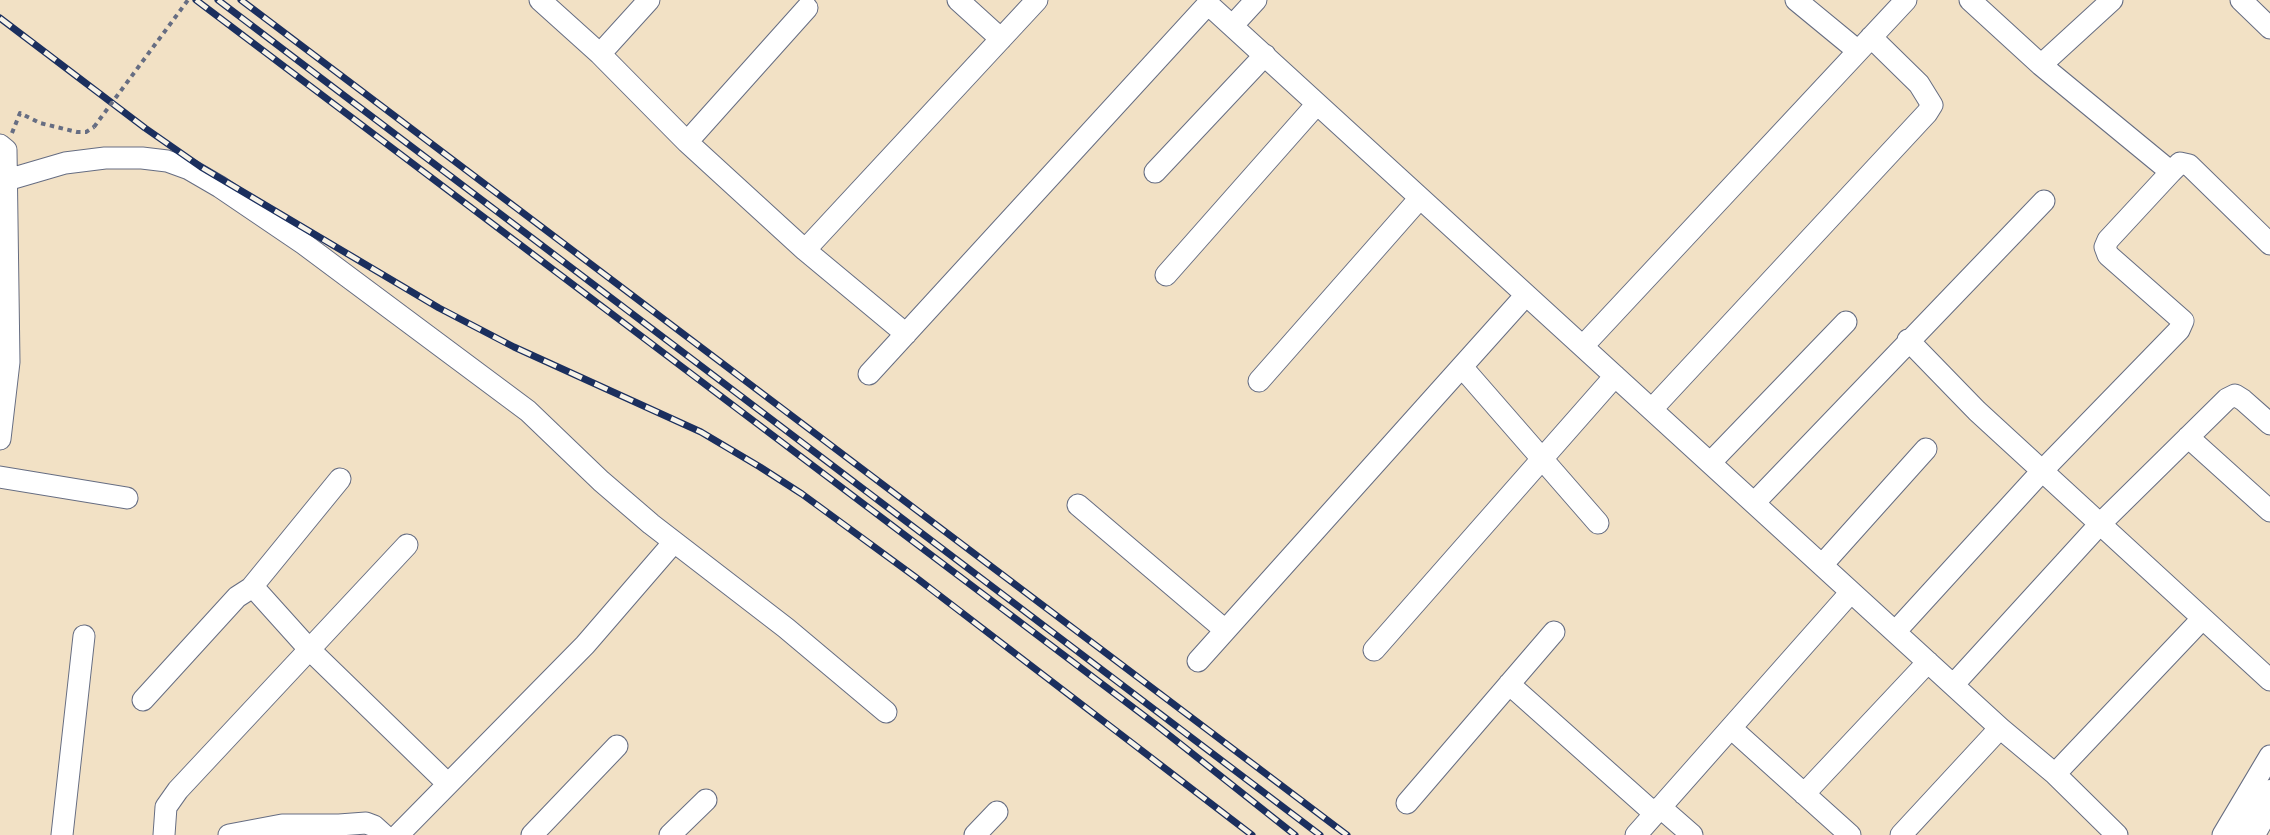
<!DOCTYPE html>
<style>
body{margin:0}
canvas{display:block;background:#f2e1c5}
</style>
<canvas width="2270" height="835"></canvas>
<script>
const g = document.querySelector('canvas').getContext('2d');
g.lineJoin = 'round';
const poly = rows => new Path2D(rows.map(r => 'M' + r).join(''));
function strokePath(path, color, width, dash) { g.strokeStyle = color; g.lineWidth = width; g.lineCap = dash ? 'butt' : 'round'; g.setLineDash(dash || []); g.stroke(path); }
const path = poly([
 [12,133,20,113,40,123,77,132,86,132,94,127]
]);
const minor = poly([
 [540,0,600,54,687,142,805,250,906,334],
 [958,0,1001,39],
 [1796,0,1858,51],
 [1970,0,2041,65,2171,172,2180,163,2189,165,2270,244],
 [2241,0,2270,28],
 [1233,25,1256,0],
 [600,54,649,0],
 [2041,65,2112,0],
 [687,142,807,8],
 [0,145,6,150,9,362,0,439],
 [1155,172,1265,55],
 [7,180,65,163,105,158,142,158,167,161,189,169,220,187,304,244,528,411,601,481,651,524,786,628,886,712],
 [805,250,1037,0],
 [1166,275,1317,104],
 [1908,340,1977,411,2270,680],
 [1583,346,1906,0],
 [1462,367,1598,523],
 [869,374,1208,4,2000,728,2055,774,2117,835],
 [1259,381,1420,198],
 [1652,409,1927,113,1932,105,1919,84,1871,37],
 [2188,437,2270,511],
 [1710,463,1846,322],
 [0,477,127,498],
 [1754,503,2044,201],
 [1078,505,1225,630],
 [1822,565,1926,449],
 [251,588,340,479],
 [1895,632,2042,471,2179,330,2183,321,2108,255,2105,247,2108,240,2171,172],
 [1374,650,1615,376],
 [1198,661,1526,295],
 [1509,684,1655,814],
 [1954,684,2099,525,2227,399,2235,395,2243,400,2270,424],
 [143,700,237,597,251,588,255,589,309,649,448,784],
 [1731,728,1850,835],
 [2055,774,2202,619],
 [1804,794,1928,662],
 [1407,803,1554,632],
 [1660,807,1692,835],
 [62,835,84,636],
 [164,835,166,807,178,790,407,545],
 [229,835,282,825,339,825,366,823,374,826,384,835],
 [398,835,585,645,674,542],
 [532,835,617,746],
 [670,835,706,800],
 [975,835,997,812],
 [1636,835,1851,592],
 [1901,835,2000,728],
 [2223,835,2270,756]
]);
const highway = poly([
 [2248,835,2270,796]
]);
const rail = poly([
 [196,0,1155,724,1295,835],
 [218,0,1320,835],
 [241,0,1347,835],
 [0,18,145,128,201,167,439,308,514,347,701,432,760,467,802,494,914,576,1252,835]
]);
const pathBridge = poly([
 [94,127,188,0]
]);
strokePath(minor, '#666d82', 23);
strokePath(highway, '#666d82', 34);
strokePath(path, '#666d82', 4, [4.5, 4.5]);
strokePath(minor, '#fff', 21);
strokePath(highway, '#fff', 32);
strokePath(rail, '#1b2f5e', 7);
strokePath(rail, '#f7f3e8', 4.5, [14]);
strokePath(pathBridge, '#666d82', 4, [4.5, 4.5]);
</script>
